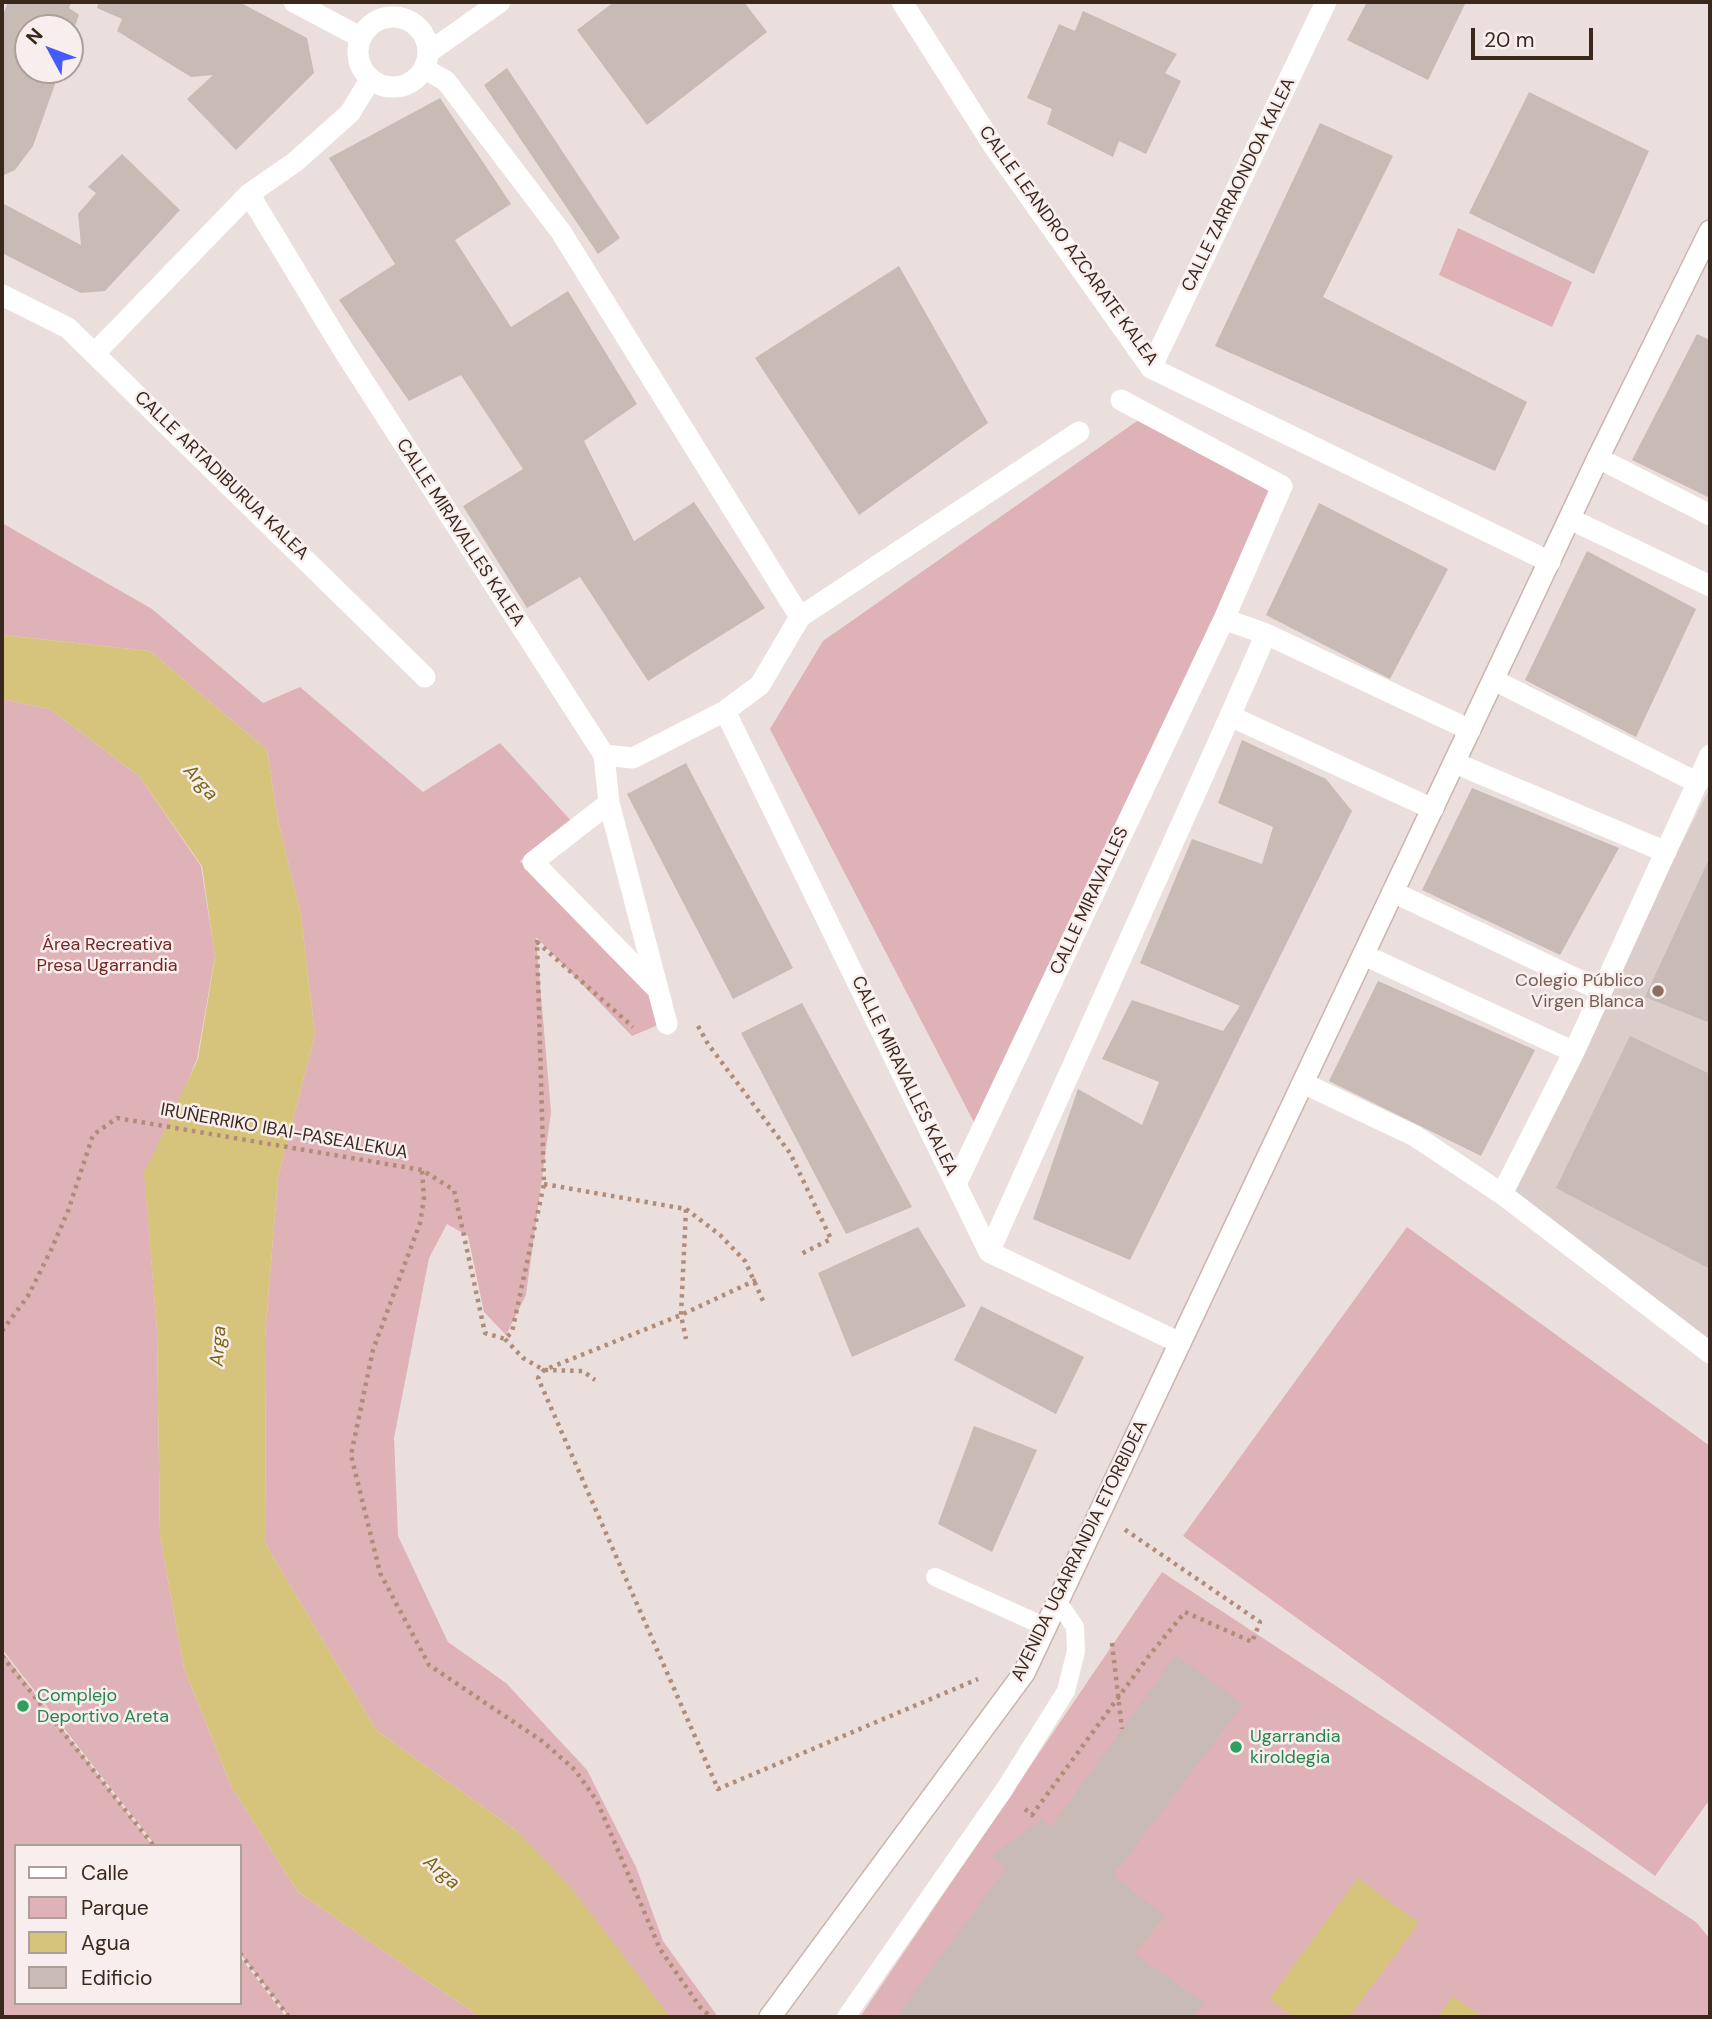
<!DOCTYPE html>
<meta charset="utf-8">
<style>
body{margin:0}
#map{position:relative;width:1712px;height:2019px;overflow:hidden;background:#eadfdc;font-family:"DM Sans",sans-serif}
canvas{display:block}
.frame{position:absolute;inset:0;border:4px solid #3b281d;pointer-events:none}
.legend{position:absolute;left:14px;top:1844px;width:228px;height:161px;box-sizing:border-box;background:#f7eeed;border:2px solid #ac9f9a;margin:0;padding:9px 12px;list-style:none;font-size:21px;color:#3b281d}
.legend li{display:flex;align-items:center;gap:14px;height:35px}
.legend b{width:35px;border:2px solid #ac9f9a}
.north{position:absolute;left:14px;top:14px;width:70px;height:70px;box-sizing:border-box;background:#f7eeed;border:2px solid #ac9f9a;border-radius:50%;rotate:311deg;font-size:19px;font-weight:700;line-height:28px;text-align:center;color:#3b281d}
.north::after{content:'';display:block;margin:auto;width:24px;height:32px;background:#455aff;clip-path:polygon(50% 0,100% 100%,50% 72%,0 100%)}
.scale{position:absolute;left:1471px;top:28px;width:122px;height:32px;box-sizing:border-box;border:4px solid #3b281d;border-top:0;padding-left:9px;font-size:21px;line-height:24px;white-space:nowrap;color:#3b281d;-webkit-text-stroke:5px #f7eeed;paint-order:stroke}
</style>
<div id="map">
<canvas width="1712" height="2019"></canvas>
<div class="frame"></div>
<ul class="legend">
<li><b style="height:9px;background:#fff"></b>Calle</li>
<li><b style="height:19px;background:#deb2b6"></b>Parque</li>
<li><b style="height:19px;background:#d6c47d"></b>Agua</li>
<li><b style="height:19px;background:#c8bab4"></b>Edificio</li>
</ul>
<div class="north">N</div>
<div class="scale">20 m</div>
</div>
<script>
const g = document.querySelector('canvas').getContext('2d');
g.lineJoin = 'round';
function fillPath(path, color) { g.fillStyle = color; g.fill(path, 'evenodd'); }
const poly = rows => new Path2D(rows.map(r => 'M' + r).join(''));
function strokePath(path, color, width, dash) { g.strokeStyle = color; g.lineWidth = width; g.lineCap = dash ? 'butt' : 'round'; g.setLineDash(dash || []); g.stroke(path); }
function write(font, color, halo, rows, align = 'center') {
  g.font = font + ' "DM Sans",sans-serif'; g.lineWidth = 5; g.setLineDash([]); g.textBaseline = 'middle'; g.strokeStyle = halo; g.fillStyle = color; for (const [text, x, y, turn = 0] of rows) {
    g.save(); g.translate(x, y); g.rotate((+turn || 0) * Math.PI / 180); g.textAlign = isNaN(turn) ? turn : align; if (halo) g.strokeText(text, 0, 0); g.fillText(text, 0, 0); g.restore();
  }
}
const built = poly([
 [1710,788,1710,1353,1502,1194]
]);
const green = poly([
 [1458,228,1572,282,1552,327,1439,275],
 [1147,414,1282,486,980,1134,770,729,823,641],
 [2,523,152,609,263,703,300,687,423,792,500,743,574,824,520,861,645,984,665,1022,632,1036,536,937,551,1112,526,1295,506,1335,484,1312,468,1236,447,1224,429,1258,394,1438,398,1536,448,1642,506,1683,587,1770,636,1867,663,1941,718,2017,664,2017,518,1832,377,1731,266,1545,265,1337,278,1178,315,1034,301,915,278,820,267,750,150,651,2,635],
 [2,699,50,709,140,777,201,866,215,956,197,1059,145,1182,157,1330,160,1536,184,1668,232,1788,298,1892,480,2017,289,2017,240,1953,240,1846,156,1846,2,1649],
 [1407,1227,1710,1446,1710,1799,1655,1876,1183,1536],
 [1162,1572,1696,1922,1710,1939,1710,2017,860,2017],
 [2,1651,153,1846,16,1846,16,2003,240,2003,240,1957,286,2017,2,2017]
]);
const water = poly([
 [2,635,150,651,267,750,278,820,301,915,315,1034,278,1178,265,1337,266,1545,377,1731,518,1832,573,1890,670,2017,480,2017,298,1892,232,1788,184,1668,160,1536,157,1330,144,1173,198,1059,215,957,202,866,140,777,50,709,2,699],
 [1358,1878,1419,1923,1349,2017,1293,2017,1269,1999],
 [1453,1996,1483,2017,1438,2017]
]);
const building = poly([
 [8,2,71,2,69,8,79,15,70,40,70,28,28,28,28,70,60,70,33,146,15,170,2,176,2,17],
 [99,2,239,2,307,38,314,73,236,150,187,99,213,75,191,77,117,31,122,19,97,8],
 [614,2,744,2,767,32,647,125,577,30],
 [1367,2,1466,2,1428,80,1347,40],
 [1083,11,1177,54,1165,73,1181,81,1146,154,1119,141,1113,157,1047,124,1052,109,1027,98,1059,24,1075,31],
 [507,68,620,238,598,254,484,85],
 [1529,92,1649,151,1594,274,1469,213],
 [440,98,511,204,455,240,511,327,568,291,637,404,584,441,634,541,694,502,765,608,648,681,580,577,527,608,463,506,523,469,461,375,409,401,339,300,395,264,329,158],
 [1320,123,1393,156,1323,297,1527,402,1495,471,1215,346],
 [122,154,180,210,105,291,81,293,2,253,2,203,81,245,78,214,96,193,88,187],
 [899,266,988,423,859,515,755,358],
 [1697,334,1710,340,1710,498,1632,460],
 [1319,503,1448,569,1390,679,1266,615],
 [1587,551,1696,609,1636,737,1525,680],
 [1242,740,1326,779,1352,811,1130,1260,1033,1219,1078,1089,1142,1125,1159,1082,1102,1059,1132,1000,1223,1031,1240,1006,1140,963,1192,839,1262,864,1273,827,1218,803],
 [686,763,793,968,733,999,627,794],
 [1472,788,1619,848,1560,955,1422,890],
 [1710,857,1710,1023,1645,997],
 [1378,981,1535,1050,1481,1156,1329,1081],
 [802,1003,912,1207,846,1234,741,1033],
 [1630,1036,1710,1074,1710,1269,1556,1188],
 [918,1227,966,1306,852,1357,818,1273],
 [981,1306,1084,1357,1056,1414,954,1360],
 [974,1426,1037,1450,992,1552,938,1524],
 [1176,1655,1243,1704,1113,1875,1164,1916,1134,1954,1204,2003,1193,2017,896,2017,1006,1868,992,1856,1042,1819,1051,1827]
]);
const path = poly([
 [698,1026,708,1044,790,1153,831,1239,801,1254],
 [422,1171,424,1198,420,1223,373,1350,351,1455,380,1573,429,1665,542,1741,575,1770,597,1801,660,1949,700,2007,711,2017],
 [544,1184,686,1209,681,1315,686,1339],
 [686,1209,720,1235,745,1261,764,1303],
 [756,1280,681,1315,544,1370,538,1378,718,1789,978,1679],
 [2,1331,28,1296,51,1250,68,1211,93,1135,117,1118,422,1170,454,1190,485,1333,505,1339,512,1332,544,1184,537,942,633,1027],
 [505,1339,523,1358,544,1370,583,1371,595,1380],
 [2,1656,154,1846],
 [1025,1809,1032,1815,1148,1657,1185,1612,1252,1642,1260,1622,1124,1529],
 [240,1953,289,2017]
]);
const lane = poly([
 [935,1577,1046,1627],
 [846,2017,1004,1790,1066,1691,1076,1651,1075,1627,1058,1602]
]);
const street = poly([
 [294,2,360,37],
 [902,2,995,148,1151,368,1550,562],
 '358 52a35 35 0 1 1 70 0a35 35 0 1 1-70 0Z',
 [429,52,500,2],
 [249,194,344,351,604,755,633,758,725,711,760,685,800,617,561,232,446,81,425,69],
 [2,295,68,328,425,677],
 [95,353,249,194,295,162,350,113,370,80],
 [1151,368,1326,2],
 [1121,400,1282,486,1224,619,1266,634,1470,730],
 [1598,458,1710,515],
 [1570,519,1710,586],
 [800,617,1079,432],
 [1494,680,1698,783],
 [725,711,989,1252,1180,1343],
 [1230,716,1266,634],
 [604,755,609,803,667,1024],
 [1455,763,1666,852],
 [609,803,533,862,657,989],
 [1393,892,1602,991],
 [1364,955,1574,1052],
 [1303,1083,1415,1136,1502,1194,1710,1353],
 [956,1184,1224,619],
 [1502,1194,1574,1052,1710,755],
 [989,1252,1230,716,1433,809]
]);
const secondary = poly([
 [770,2017,1024,1673,1598,458,1710,231]
]);
const pathBridge = poly([
 [1112,1643,1122,1729]
]);
const markers = [
 [1658,991,7,"#8d6e63"],
 [23,1706,7,"#2e9e5b"],
 [1236,1747,7,"#2e9e5b"]
];
const streetNames = [
 ["CALLE ZARRAONDOA KALEA",1239,185,-64],
 ["CALLE LEANDRO AZCARATE KALEA",1068,246,54],
 ["CALLE ARTADIBURUA KALEA",221,476,44],
 ["CALLE MIRAVALLES KALEA",460,533,57],
 ["CALLE MIRAVALLES",1090,901,-65],
 ["CALLE MIRAVALLES KALEA",904,1076,64],
 ["IRUÑERRIKO IBAI-PASEALEKUA",284,1132,10],
 ["AVENIDA UGARRANDIA ETORBIDEA",1080,1551,-64]
];
const parkNames = [
 ["Área Recreativa",107,945],
 ["Presa Ugarrandia",107,966]
];
const educationNames = [
 ["Colegio Público",1644,981],
 ["Virgen Blanca",1644,1002]
];
const leisureNames = [
 ["Complejo",37,1696],
 ["Deportivo Areta",37,1717],
 ["Ugarrandia",1250,1737],
 ["kiroldegia",1250,1758]
];
const waterNames = [
 ["Arga",200,783,48],
 ["Arga",219,1346,-86],
 ["Arga",441,1873,41]
];
fillPath(built, '#dacdca');
fillPath(green, '#deb2b6');
fillPath(water, '#d6c47d');
fillPath(building, '#c8bab4');
strokePath(secondary, '#cbb6ae', 24);
strokePath(path, '#b18c79', 4.5, [3.5, 5]);
strokePath(lane, '#fff', 18);
strokePath(street, '#fff', 21);
strokePath(secondary, '#fff', 21);
strokePath(pathBridge, '#b18c79', 4.5, [3.5, 5]);
for (const [x, y, r, color] of markers) { const dot = new Path2D(); dot.arc(x, y, r, 0, 2 * Math.PI); g.fillStyle = color; g.fill(dot); strokePath(dot, '#f7eeed', 2.5); }
write('18px', '#3b281d', '#f7eeed', streetNames);
write('18px', '#752624', '#f7eeed', parkNames);
write('18px', '#785e54', '#f7eeed', educationNames, 'right');
write('18px', '#27864d', '#f7eeed', leisureNames, 'left');
write('italic 19px', '#7b6712', '#f7eeed', waterNames);
</script>
